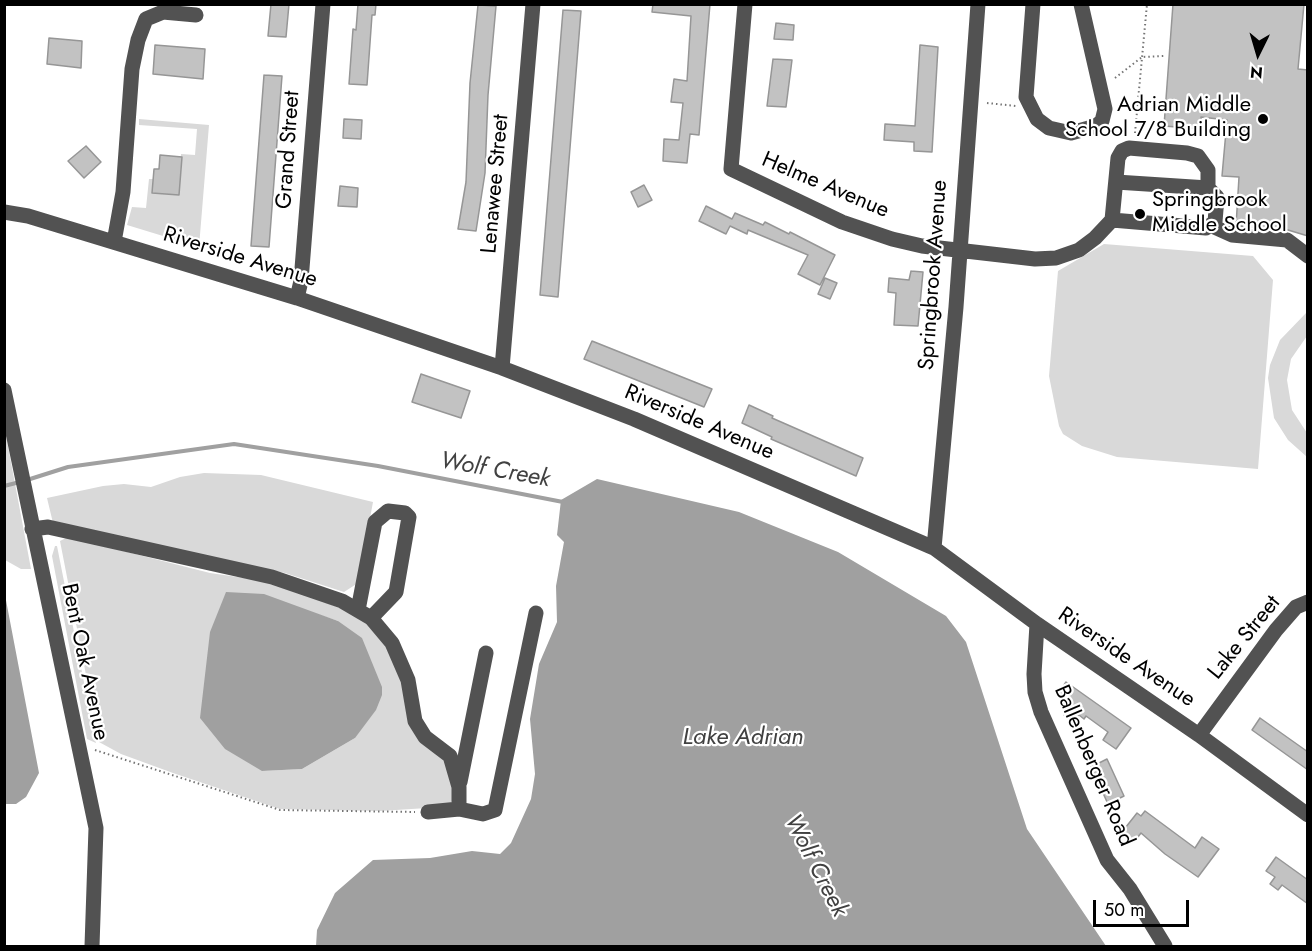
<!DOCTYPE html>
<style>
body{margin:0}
#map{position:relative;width:1312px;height:951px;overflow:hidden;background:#fff;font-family:Jost,sans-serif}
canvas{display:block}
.frame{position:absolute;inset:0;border:6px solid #000;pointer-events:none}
.north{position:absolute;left:1228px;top:24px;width:60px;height:60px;-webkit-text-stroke:4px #fff;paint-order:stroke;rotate:185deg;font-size:16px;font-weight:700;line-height:24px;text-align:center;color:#000}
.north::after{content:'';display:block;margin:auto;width:21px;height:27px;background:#000;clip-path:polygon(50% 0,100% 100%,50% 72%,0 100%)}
.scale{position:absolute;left:1093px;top:900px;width:96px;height:27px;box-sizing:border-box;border:3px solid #000;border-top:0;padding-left:8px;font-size:18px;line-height:21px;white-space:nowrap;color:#000;-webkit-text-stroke:4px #fff;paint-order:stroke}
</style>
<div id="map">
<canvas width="1312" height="951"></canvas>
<div class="frame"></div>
<div class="north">N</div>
<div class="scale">50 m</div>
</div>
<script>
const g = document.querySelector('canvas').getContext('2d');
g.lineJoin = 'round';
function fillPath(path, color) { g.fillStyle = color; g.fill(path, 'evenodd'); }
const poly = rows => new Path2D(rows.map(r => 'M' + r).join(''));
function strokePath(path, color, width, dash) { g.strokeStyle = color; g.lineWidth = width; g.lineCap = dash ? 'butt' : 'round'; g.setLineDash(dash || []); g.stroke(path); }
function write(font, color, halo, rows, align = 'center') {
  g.font = font + ' Jost,sans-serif'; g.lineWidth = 4.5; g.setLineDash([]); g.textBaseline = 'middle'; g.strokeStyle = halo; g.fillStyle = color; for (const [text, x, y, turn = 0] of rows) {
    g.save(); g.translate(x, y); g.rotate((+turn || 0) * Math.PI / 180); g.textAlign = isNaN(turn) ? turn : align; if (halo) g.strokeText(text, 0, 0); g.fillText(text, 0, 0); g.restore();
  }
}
const green = poly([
 [139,119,209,125,199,247,127,225,132,207,146,208,149,179,153,179,152,193,179,195,181,154,195,155,197,129,139,125],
 [1104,244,1253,256,1273,280,1258,469,1117,457,1082,446,1063,434,1059,426,1049,376,1058,271],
 [1307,312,1307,336,1291,359,1287,380,1292,410,1307,433,1307,457,1288,440,1274,418,1268,378,1270,365,1280,340],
 [5,429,7,441,31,569,21,569,5,560],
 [204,473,261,475,373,502,358,583,344,592,285,573,53,523,47,498,103,486,124,484,151,487,180,477],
 [68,537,210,573,272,582,345,610,370,623,384,637,405,690,444,759,456,790,451,803,443,807,380,811,280,809,173,773,121,754,99,742,60,541],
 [302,609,338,621,355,738,302,769,262,771],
 [55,546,57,546,96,743,87,739,52,556]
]);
const water = poly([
 [597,479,739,512,838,552,946,616,966,642,1027,829,1106,946,316,946,317,930,335,893,373,860,430,858,472,851,500,854,511,843,531,799,535,774,530,719,539,664,557,622,556,586,564,542,557,535,561,500],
 [226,592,264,594,338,621,362,638,382,687,382,695,376,710,355,738,302,769,262,771,225,749,200,718,210,632],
 [5,595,39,773,26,797,16,804,5,804]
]);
const stream = poly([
 [27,480,68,467,234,444,378,466,563,502],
 [4,486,20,482]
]);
const building = poly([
 [271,4,289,4,286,37,268,36,271,4],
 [358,4,376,4,375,15,372,15,367,85,349,84,353,29,356,30,358,4],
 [653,4,710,4,699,135,690,134,687,163,663,161,664,139,679,140,683,103,671,102,674,79,687,81,691,16,652,12,653,4],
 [1173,4,1304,4,1298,69,1308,70,1308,236,1288,230,1236,226,1239,177,1222,176,1227,120,1201,117,1201,129,1164,126,1173,4],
 [478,5,496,6,488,95,485,173,476,231,458,229,466,182,470,83,478,5],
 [563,10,581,11,558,297,540,295,563,10],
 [776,23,794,25,793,40,774,39,776,23],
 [49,38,82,41,81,68,47,64,49,38],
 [155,45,205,49,203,79,153,74,155,45],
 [920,45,938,47,932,152,914,151,914,142,884,140,885,124,915,126,920,45],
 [773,59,792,60,786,107,767,106,773,59],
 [264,75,282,76,269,247,251,246,264,75],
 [344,119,362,120,361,139,343,138,344,119],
 [86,146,101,162,84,178,68,161,86,146],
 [160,155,182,157,179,195,152,193,154,169,159,169,160,155],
 [644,185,652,200,638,207,631,192,644,185],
 [340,186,358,188,357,207,338,206,340,186],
 [706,206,732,219,735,213,763,225,765,222,789,234,790,232,835,255,820,285,798,274,808,255,748,230,747,234,730,226,726,234,699,221,706,206],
 [911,271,923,272,918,326,894,325,896,293,888,292,889,278,909,280,911,271],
 [825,278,837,283,830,299,818,294,825,278],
 [592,341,712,389,704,407,584,359,592,341],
 [421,374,470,391,461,418,412,402,421,374],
 [749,405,773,416,772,418,863,458,856,476,771,439,772,437,742,423,749,405],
 [1066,682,1131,728,1116,749,1103,740,1108,732,1086,716,1084,719,1079,715,1074,722,1064,715,1068,710,1063,706,1066,701,1057,695,1066,682],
 [1260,718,1308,752,1308,770,1252,730,1260,718],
 [1107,759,1124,796,1108,804,1091,767,1107,759],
 [1145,811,1195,848,1202,837,1219,849,1198,877,1165,854,1141,833,1134,842,1122,832,1137,813,1141,816,1145,811],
 [1276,857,1308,880,1308,904,1282,885,1278,890,1270,884,1275,877,1266,871,1276,857]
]);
const path = poly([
 [4,7,7,4],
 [1115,78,1142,57,1164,56],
 [987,103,1016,106],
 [1117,126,1123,132],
 [1135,133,1147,4],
 [95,750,280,810,415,812]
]);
const minor = poly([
 [745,4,731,169,842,222,892,239,922,246,1035,259,1056,258,1079,250,1095,238,1112,220,1118,158,1122,151,1129,148,1187,153,1198,156,1208,170,1208,188],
 [1033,4,1026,97,1037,119,1049,128,1071,133,1096,126,1102,121,1105,109,1081,4],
 [4,212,28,216,297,298,502,368,634,419,934,548,1037,624,1199,735,1308,815],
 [1112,220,1206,228,1215,222,1217,197,1208,188,1116,182],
 [1212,226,1232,235,1287,240,1308,256],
 [114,242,123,192,132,69,138,40,146,19,163,12,196,15],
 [297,298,301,281,323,4],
 [502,368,533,4],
 [4,390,96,828,92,946],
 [32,529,48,527,272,577,342,601,371,618,392,643,408,680,415,721,425,737,450,756,459,787,459,809],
 [934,548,956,307,978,4],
 [358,610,375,522,388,511,405,513,409,517,396,592,371,618],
 [1037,624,1034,674,1035,692,1041,712,1107,860,1130,889,1165,946],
 [1199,735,1276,630,1296,607,1308,602],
 [460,782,486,653],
 [428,812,459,809,483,814,495,810,536,613]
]);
const markers = [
 [1263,119,6,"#000"],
 [1140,214,6,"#000"]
];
const poiNames = [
 ["Adrian Middle",1251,106],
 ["School 7/8 Building",1251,131],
 ["Springbrook",1152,201,"left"],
 ["Middle School",1152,226,"left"]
];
const streetNames = [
 ["Grand Street",289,150,-86],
 ["Lenawee Street",496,184,-85],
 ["Helme Avenue",825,186,23],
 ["Riverside Avenue",240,258,17],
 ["Springbrook Avenue",934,275,-86],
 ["Riverside Avenue",699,423,23],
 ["Lake Street",1245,638,-51],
 ["Riverside Avenue",1126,658,34],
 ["Bent Oak Avenue",84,662,78],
 ["Ballenberger Road",1093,766,67]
];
const waterNames = [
 ["Wolf Creek",495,471,10],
 ["Lake Adrian",743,738],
 ["Wolf Creek",815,866,63]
];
fillPath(green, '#d9d9d9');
fillPath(water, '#a0a0a0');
strokePath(stream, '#a0a0a0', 4);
fillPath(building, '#c2c2c2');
strokePath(building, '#969696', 1.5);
strokePath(path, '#747474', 2, [1.5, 3]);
strokePath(minor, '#525252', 15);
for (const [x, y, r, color] of markers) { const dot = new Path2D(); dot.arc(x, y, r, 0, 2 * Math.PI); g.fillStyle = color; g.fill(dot); strokePath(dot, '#fff', 2); }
write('22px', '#000', '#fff', poiNames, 'right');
write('22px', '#000', '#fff', streetNames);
write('italic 24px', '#414141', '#fff', waterNames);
</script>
